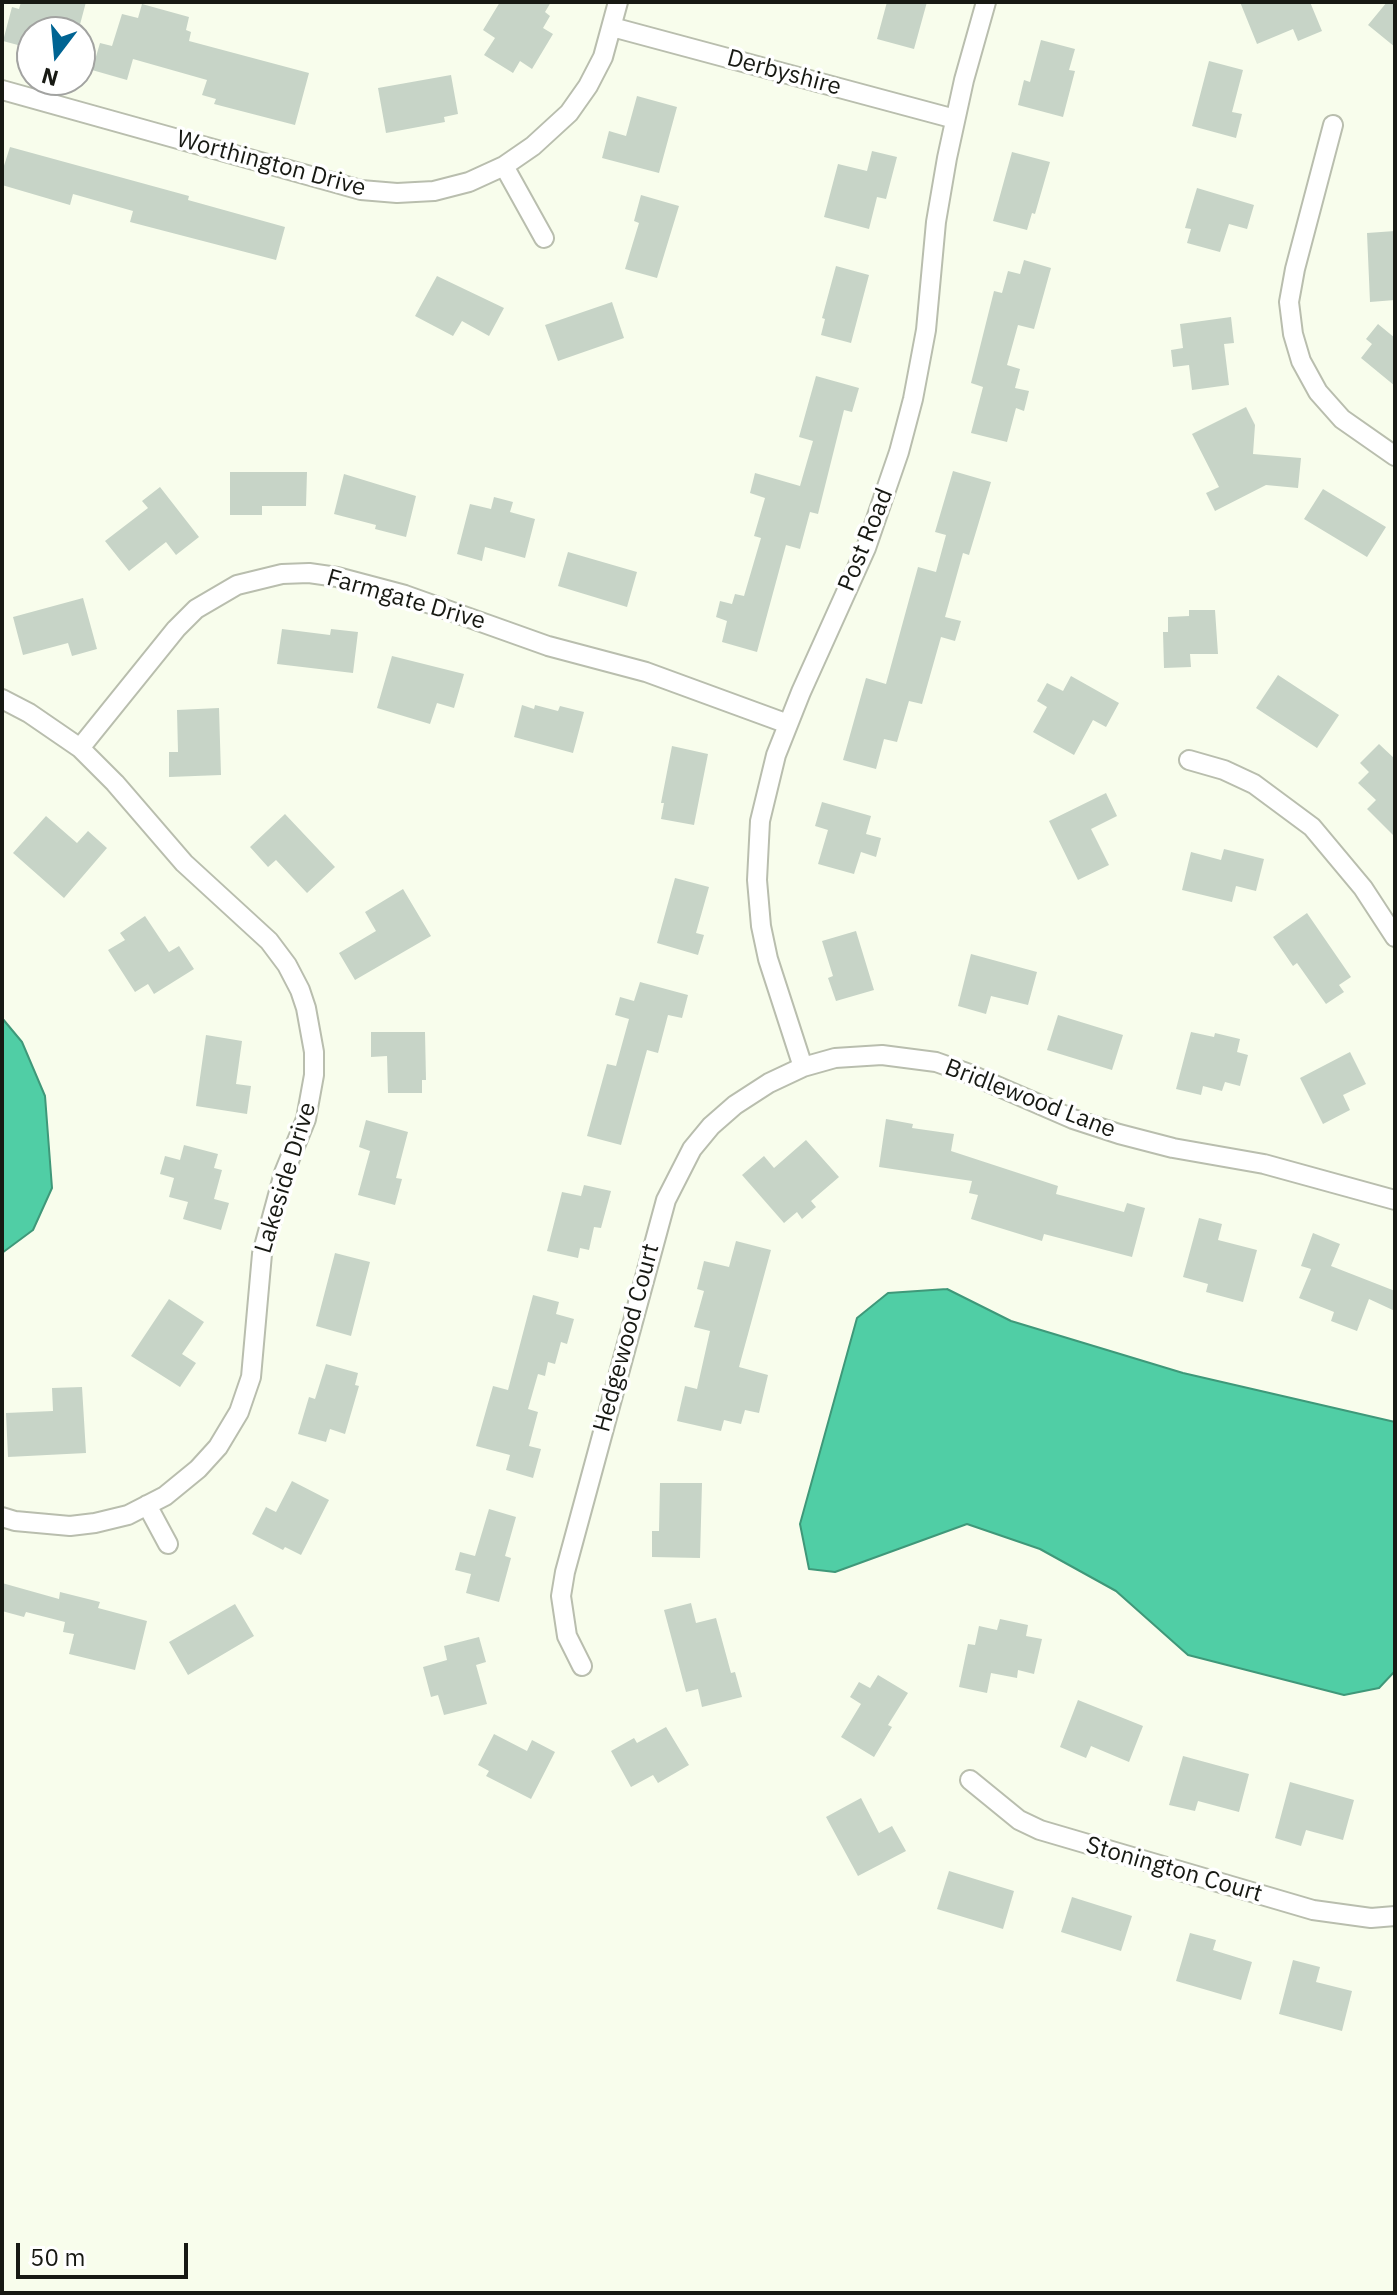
<!DOCTYPE html>
<style>
body{margin:0}
#map{position:relative;width:1397px;height:2295px;overflow:hidden;background:#f8fdec;font-family:"IBM Plex Sans",sans-serif}
canvas{display:block}
.frame{position:absolute;inset:0;border:4px solid #171913;pointer-events:none}
.north{position:absolute;left:16px;top:16px;width:80px;height:80px;box-sizing:border-box;background:#fff;border:2px solid #a2a3a1;border-radius:50%;rotate:196deg;font-size:22px;font-weight:700;line-height:32px;text-align:center;color:#171913}
.north::after{content:'';display:block;margin:auto;width:28px;height:36px;background:#006493;clip-path:polygon(50% 0,100% 100%,50% 72%,0 100%)}
.scale{position:absolute;left:16px;top:2243px;width:172px;height:36px;box-sizing:border-box;border:4px solid #171913;border-top:0;padding-left:10px;font-size:24px;line-height:28px;white-space:nowrap;color:#171913;-webkit-text-stroke:6px #fff;paint-order:stroke}
</style>
<div id="map">
<canvas width="1397" height="2295"></canvas>
<div class="frame"></div>
<div class="north">N</div>
<div class="scale">50 m</div>
</div>
<script>
const g = document.querySelector('canvas').getContext('2d');
g.lineJoin = 'round';
function fillPath(path, color) { g.fillStyle = color; g.fill(path, 'evenodd'); }
const poly = rows => new Path2D(rows.map(r => 'M' + r).join(''));
function strokePath(path, color, width, dash) { g.strokeStyle = color; g.lineWidth = width; g.lineCap = dash ? 'butt' : 'round'; g.setLineDash(dash || []); g.stroke(path); }
function write(font, color, halo, rows, align = 'center') {
  g.font = font + ' "IBM Plex Sans",sans-serif'; g.lineWidth = 7; g.setLineDash([]); g.textBaseline = 'middle'; g.strokeStyle = halo; g.fillStyle = color; for (const [text, x, y, turn = 0] of rows) {
    g.save(); g.translate(x, y); g.rotate((+turn || 0) * Math.PI / 180); g.textAlign = isNaN(turn) ? turn : align; if (halo) g.strokeText(text, 0, 0); g.fillText(text, 0, 0); g.restore();
  }
}
const water = poly([
 [2,1018,22,1042,45,1096,52,1188,33,1230,2,1253,2,1018],
 [947,1289,1011,1321,1183,1373,1395,1422,1395,1671,1379,1688,1344,1695,1188,1655,1116,1591,1040,1549,967,1524,835,1572,809,1569,800,1524,857,1318,888,1293,947,1289]
]);
const building = poly([
 [21,2,86,2,78,32,32,32,29,48,3,41,12,7,19,9],
 [500,2,551,2,545,12,550,16,543,28,553,34,532,69,520,61,513,73,484,55,495,38,483,30],
 [887,2,927,2,914,49,877,39],
 [1240,2,1310,2,1322,31,1298,41,1293,29,1257,44],
 [1387,2,1395,2,1395,47,1368,25],
 [142,4,189,17,186,30,191,32,189,41,309,73,295,125,214,104,216,99,202,95,207,80,133,59,127,80,92,70,100,43,112,46,122,14,138,18],
 [1041,40,1075,49,1069,70,1075,71,1063,117,1018,105,1024,80,1030,82],
 [1209,61,1243,70,1232,112,1242,114,1236,138,1192,126],
 [451,75,458,114,444,117,445,122,386,133,378,88],
 [637,96,677,107,659,173,602,158,609,131,626,136],
 [10,147,189,196,188,200,285,227,276,260,130,222,133,211,73,194,70,205,2,185,2,172],
 [872,151,897,157,886,199,877,197,869,229,824,217,838,164,867,171],
 [1012,152,1050,162,1035,214,1032,213,1027,230,993,221],
 [1197,188,1254,205,1247,229,1229,224,1220,252,1187,243,1191,229,1185,228],
 [641,195,679,206,657,278,625,269,639,223,634,221],
 [1395,231,1395,300,1370,302,1367,233],
 [1024,260,1051,268,1034,329,1018,325,1007,365,1020,369,1015,388,1029,391,1024,411,1016,408,1007,442,971,433,983,387,971,383,994,291,1002,293,1008,271,1020,274],
 [836,266,869,275,851,343,821,335,825,319,822,318],
 [437,276,504,308,489,336,462,321,453,336,415,316],
 [612,302,624,338,558,361,545,325],
 [1231,317,1234,343,1224,344,1229,385,1192,390,1189,365,1173,367,1171,350,1183,348,1180,324],
 [1378,324,1395,338,1395,386,1361,358,1372,344,1366,339],
 [816,376,859,388,852,412,844,410,818,514,810,512,800,549,786,545,757,652,722,642,727,621,716,617,720,601,732,604,735,594,744,596,761,538,754,536,765,498,750,493,755,473,800,486,813,441,799,437],
 [1246,407,1255,425,1253,454,1301,458,1298,488,1266,485,1215,511,1206,493,1219,487,1192,434],
 [953,471,991,482,969,555,963,553,945,617,961,621,955,641,941,637,922,704,909,701,897,742,884,739,876,769,843,760,866,678,886,684,918,567,936,572,946,535,935,532],
 [230,472,307,472,306,506,262,506,262,515,230,515],
 [344,474,416,496,406,537,375,529,376,525,334,514],
 [160,487,199,537,176,555,166,542,129,571,105,541,148,508,142,501],
 [1323,489,1386,527,1367,557,1304,519],
 [494,497,513,502,510,512,535,519,525,558,485,547,482,561,457,554,470,504,491,509],
 [568,552,637,572,627,607,558,586],
 [83,598,97,649,72,656,68,643,23,655,13,617],
 [1189,610,1215,610,1218,654,1190,654,1191,667,1164,668,1163,632,1168,632,1168,617,1189,616],
 [282,629,330,635,331,629,358,632,353,673,277,664],
 [392,656,464,674,454,708,437,703,430,724,377,708],
 [1278,675,1339,715,1317,748,1256,708],
 [1071,676,1119,703,1106,727,1093,720,1074,755,1033,732,1047,707,1037,701,1047,683,1063,691],
 [522,705,534,709,535,705,558,711,560,706,584,712,573,753,514,737],
 [219,708,221,775,169,777,169,752,178,752,177,710],
 [1379,744,1395,759,1395,837,1367,809,1376,800,1358,783,1369,772,1360,763],
 [672,746,708,754,694,825,661,819,664,803,661,803],
 [1106,793,1117,816,1091,829,1109,865,1078,880,1049,821],
 [822,802,871,816,866,834,881,838,876,857,861,852,854,874,818,864,828,830,815,826],
 [285,814,335,867,307,893,276,860,268,867,250,847],
 [46,816,77,843,88,831,107,848,64,898,13,853],
 [1224,849,1264,859,1256,891,1236,886,1232,902,1182,890,1191,852,1221,860],
 [675,878,709,887,696,933,704,935,698,955,657,943],
 [403,889,431,936,355,980,339,953,376,931,365,912],
 [1307,913,1351,977,1339,985,1344,992,1326,1004,1297,963,1293,966,1273,937],
 [145,916,169,952,179,946,194,969,154,994,148,984,135,992,108,950,125,940,120,933],
 [856,931,874,990,836,1001,828,978,833,976,822,941],
 [971,954,1037,972,1028,1005,991,996,986,1014,958,1006],
 [640,982,688,995,682,1018,668,1015,658,1053,647,1050,621,1145,587,1136,607,1064,616,1066,629,1019,615,1015,620,997,634,1001],
 [1058,1015,1123,1035,1112,1070,1047,1050],
 [371,1032,425,1032,426,1080,422,1080,422,1093,388,1093,387,1056,371,1057],
 [1191,1032,1214,1037,1215,1033,1240,1039,1237,1052,1248,1055,1240,1086,1225,1082,1222,1091,1203,1086,1201,1095,1176,1089],
 [206,1035,242,1041,236,1084,251,1086,247,1114,196,1106],
 [1350,1052,1366,1084,1343,1095,1350,1110,1323,1124,1300,1078],
 [886,1119,913,1124,912,1128,954,1134,951,1151,1058,1186,1056,1194,1124,1212,1127,1203,1145,1208,1132,1257,1044,1234,1042,1241,971,1219,978,1195,969,1193,972,1181,879,1167],
 [366,1120,408,1132,396,1178,402,1179,395,1205,358,1195,370,1151,359,1147],
 [806,1140,839,1177,811,1201,816,1207,802,1219,797,1212,784,1223,742,1175,764,1156,774,1168],
 [184,1145,218,1154,214,1168,222,1170,214,1199,229,1203,221,1230,183,1219,188,1202,169,1197,174,1178,160,1174,165,1156,180,1160],
 [584,1185,611,1191,601,1228,594,1227,589,1250,580,1248,578,1258,547,1251,562,1192,581,1196],
 [1199,1218,1222,1224,1218,1240,1257,1250,1243,1302,1206,1292,1208,1284,1183,1277],
 [1313,1233,1340,1244,1331,1266,1395,1291,1395,1311,1369,1299,1357,1331,1331,1321,1334,1312,1299,1298,1311,1269,1301,1266],
 [736,1241,771,1250,739,1367,768,1375,759,1413,745,1410,741,1424,724,1420,721,1431,677,1421,685,1386,697,1389,710,1331,694,1327,704,1291,697,1289,704,1261,729,1267],
 [335,1253,370,1262,351,1336,316,1326],
 [533,1295,559,1302,556,1314,574,1319,567,1344,561,1342,555,1364,548,1362,545,1376,538,1374,528,1409,538,1412,529,1446,541,1449,533,1478,506,1470,510,1455,476,1446,493,1386,508,1390],
 [169,1299,204,1322,182,1354,196,1363,180,1387,131,1356],
 [326,1364,358,1373,355,1385,359,1386,345,1434,330,1429,326,1442,298,1434,309,1397,315,1399],
 [82,1387,86,1453,8,1457,6,1413,53,1411,52,1388],
 [292,1481,329,1500,301,1555,285,1547,283,1550,252,1534,266,1507,276,1512],
 [660,1483,702,1483,700,1558,652,1557,652,1531,659,1531],
 [489,1509,516,1517,505,1556,511,1558,499,1602,466,1593,471,1574,455,1570,460,1552,475,1556],
 [2,1583,59,1599,60,1592,100,1602,98,1608,147,1621,135,1670,69,1654,74,1634,63,1632,65,1622,26,1612,24,1617,2,1611],
 [691,1603,696,1623,716,1618,731,1673,735,1672,742,1697,702,1707,698,1689,686,1692,664,1610],
 [235,1604,254,1636,188,1675,169,1642],
 [1000,1619,1028,1625,1026,1636,1042,1639,1034,1674,1018,1670,1017,1678,991,1673,987,1693,959,1687,968,1644,975,1645,979,1626,997,1630],
 [479,1637,486,1662,476,1665,487,1704,444,1715,438,1695,431,1697,423,1667,447,1660,444,1646],
 [878,1675,908,1693,888,1725,892,1727,874,1757,841,1737,861,1704,850,1697,859,1682,870,1688],
 [1078,1700,1143,1726,1129,1762,1091,1746,1086,1758,1060,1747],
 [666,1727,689,1765,658,1783,653,1775,631,1787,611,1751,634,1738,637,1743],
 [494,1734,527,1751,532,1740,555,1752,531,1799,486,1776,489,1771,478,1765],
 [1183,1756,1249,1774,1239,1812,1198,1801,1195,1811,1169,1805],
 [1290,1782,1354,1800,1343,1840,1306,1830,1301,1846,1275,1838],
 [861,1798,879,1833,892,1826,906,1851,858,1876,826,1817],
 [949,1871,1014,1891,1003,1929,937,1909],
 [1072,1897,1132,1916,1121,1951,1061,1932],
 [1190,1933,1216,1940,1213,1950,1252,1962,1241,2000,1176,1981],
 [1293,1960,1320,1967,1316,1982,1352,1991,1342,2031,1279,2014]
]);
const street = poly([
 [612,27,955,119],
 [2,90,361,190,397,193,434,191,469,182,504,166,533,146,569,113,588,86,603,57,618,2],
 [1333,125,1295,269,1289,302,1293,334,1301,361,1318,392,1342,419,1395,456],
 [504,166,544,238],
 [2,699,29,713,80,748,115,783,184,863,269,941,287,965,300,990,306,1008,314,1052,314,1075,306,1119,284,1173,262,1254,251,1377,239,1412,218,1447,198,1469,165,1496,128,1515,95,1523,70,1526,15,1521,2,1517],
 [80,748,176,629,196,609,237,585,282,574,309,573,337,577,405,595,548,646,646,672,788,724],
 [1189,760,1224,770,1254,784,1312,827,1363,888,1395,937],
 [803,1067,768,959,761,926,757,880,760,821,776,755,801,692,866,548,899,452,913,399,926,330,936,222,947,158,964,80,986,2],
 [147,1505,168,1544],
 [582,1666,567,1636,561,1596,565,1572,666,1200,692,1149,711,1126,735,1105,769,1083,803,1067,835,1058,882,1055,936,1062,967,1073,1073,1119,1119,1134,1173,1148,1264,1164,1395,1200],
 [970,1780,1019,1820,1040,1830,1313,1910,1371,1918,1395,1916]
]);
const streetNames = [
 ["Derbyshire",784,73,15],
 ["Worthington Drive",271,164,15],
 ["Post Road",866,540,-68],
 ["Farmgate Drive",406,600,16],
 ["Bridlewood Lane",1030,1099,21],
 ["Lakeside Drive",286,1178,-73],
 ["Hedgewood Court",627,1338,-75],
 ["Stonington Court",1174,1870,16]
];
fillPath(water, '#50cea5');
strokePath(water, '#3f9879', 2);
fillPath(building, '#c7d4c7');
strokePath(street, '#b9beae', 22);
strokePath(street, '#fff', 18);
write('24px', '#171913', '#fff', streetNames);
</script>
